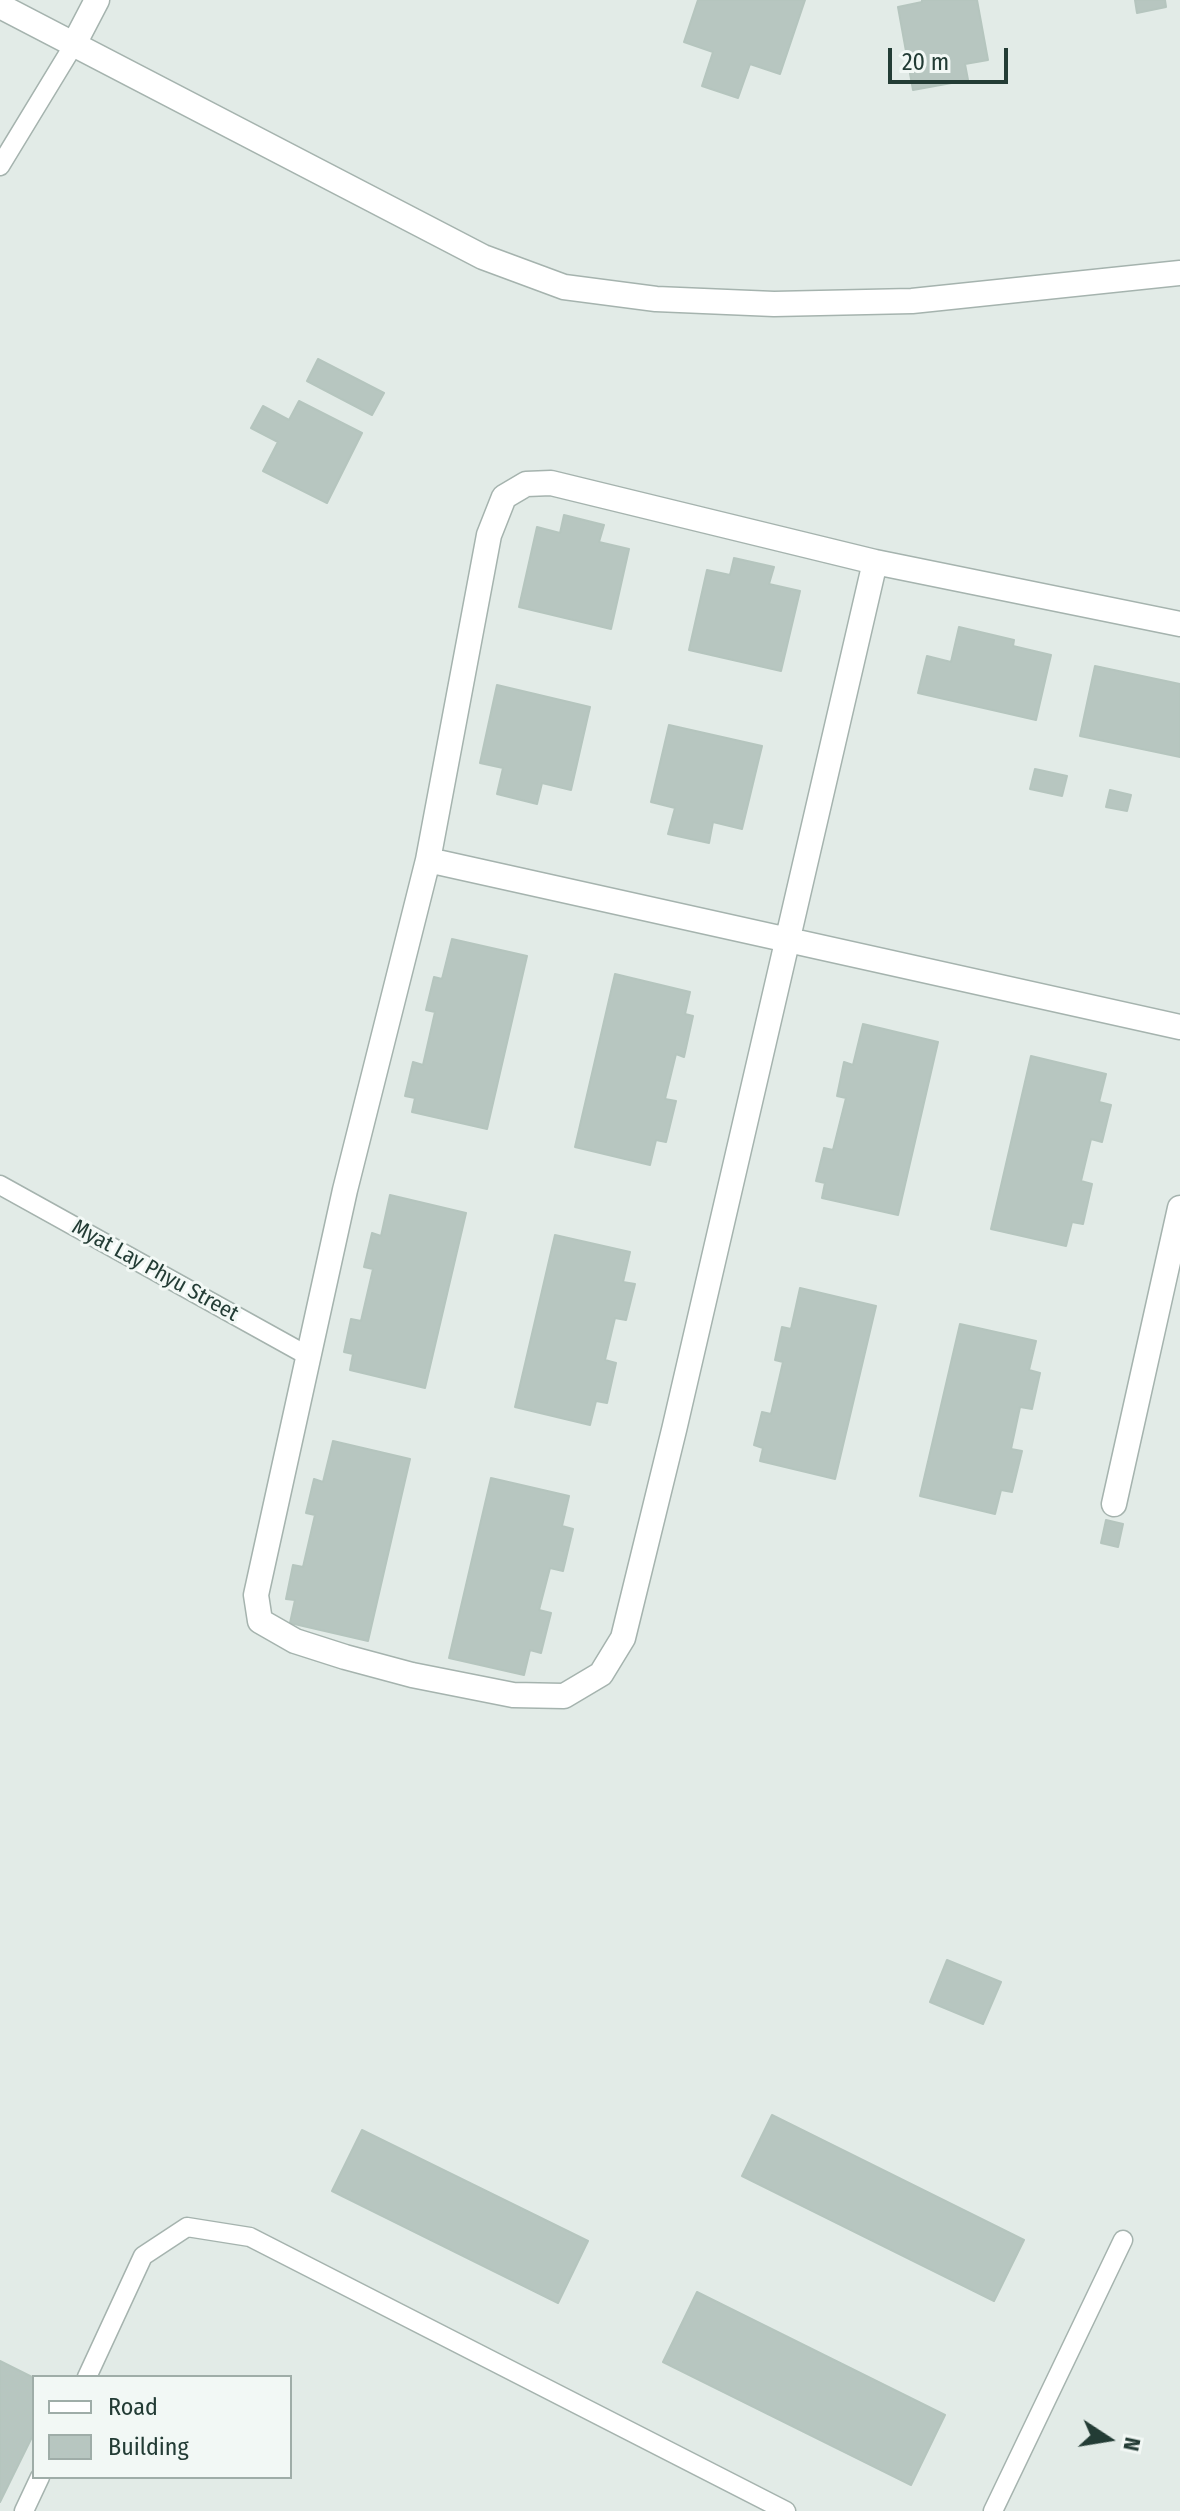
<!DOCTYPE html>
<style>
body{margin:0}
#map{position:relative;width:1180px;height:2511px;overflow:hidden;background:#e2ebe7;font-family:"Fira Sans Condensed",sans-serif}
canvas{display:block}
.legend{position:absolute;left:32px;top:2375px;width:260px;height:104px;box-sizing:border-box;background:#f2f8f5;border:2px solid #9fada8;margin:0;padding:10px 14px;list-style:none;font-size:24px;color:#233c35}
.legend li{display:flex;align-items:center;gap:16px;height:40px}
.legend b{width:40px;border:2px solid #9fada8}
.north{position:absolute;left:1068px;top:2399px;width:80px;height:80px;-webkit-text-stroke:6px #f2f8f5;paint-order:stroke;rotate:102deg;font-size:22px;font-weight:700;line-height:32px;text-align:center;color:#233c35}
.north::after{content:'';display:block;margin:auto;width:28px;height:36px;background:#233c35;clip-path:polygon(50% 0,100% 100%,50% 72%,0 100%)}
.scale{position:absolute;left:888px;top:48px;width:120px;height:36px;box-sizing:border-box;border:4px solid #233c35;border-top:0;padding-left:10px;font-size:24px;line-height:28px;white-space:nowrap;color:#233c35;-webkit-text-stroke:6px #f2f8f5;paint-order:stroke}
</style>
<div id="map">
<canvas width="1180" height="2511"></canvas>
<ul class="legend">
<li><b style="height:10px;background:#fff"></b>Road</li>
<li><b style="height:22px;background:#b7c6c0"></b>Building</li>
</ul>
<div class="north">N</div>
<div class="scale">20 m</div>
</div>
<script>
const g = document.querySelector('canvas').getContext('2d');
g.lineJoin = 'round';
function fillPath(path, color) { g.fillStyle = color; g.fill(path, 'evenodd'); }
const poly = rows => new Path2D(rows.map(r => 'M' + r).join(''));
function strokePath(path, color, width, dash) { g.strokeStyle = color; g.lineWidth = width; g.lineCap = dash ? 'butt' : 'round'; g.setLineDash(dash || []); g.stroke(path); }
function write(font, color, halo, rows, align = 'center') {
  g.font = font + ' "Fira Sans Condensed",sans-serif'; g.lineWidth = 6; g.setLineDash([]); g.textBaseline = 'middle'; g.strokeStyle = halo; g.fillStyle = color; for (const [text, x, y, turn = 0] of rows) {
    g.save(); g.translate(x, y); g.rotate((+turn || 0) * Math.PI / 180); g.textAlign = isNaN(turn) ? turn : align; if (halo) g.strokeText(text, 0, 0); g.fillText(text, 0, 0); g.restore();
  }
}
const building = poly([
 [698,0,805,0,780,74,750,64,738,98,702,86,713,52,684,42,698,0],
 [922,0,977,0,988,60,965,64,968,80,913,90,898,7,922,2,922,0],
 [1135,0,1165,0,1166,7,1137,13,1135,0],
 [318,359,384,393,372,415,307,381,318,359],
 [299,401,362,433,327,503,263,471,278,442,251,428,263,406,289,420,299,401],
 [564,515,604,525,599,542,629,549,611,629,519,607,537,527,560,533,564,515],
 [734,558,774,567,769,584,800,591,781,671,689,650,707,570,730,575,734,558],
 [959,627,1014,640,1013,646,1051,655,1036,720,918,693,927,656,951,662,959,627],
 [1095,666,1180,684,1180,757,1080,736,1095,666],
 [497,685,590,707,571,790,542,783,537,804,497,794,503,768,480,763,497,685],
 [669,725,762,746,742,829,713,822,709,843,668,834,675,808,651,802,669,725],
 [1035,769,1067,776,1062,796,1030,789,1035,769],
 [1110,790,1131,795,1127,811,1106,807,1110,790],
 [452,939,527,956,487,1129,412,1112,415,1098,405,1096,413,1062,423,1065,435,1012,426,1010,434,977,442,979,452,939],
 [615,974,690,992,685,1014,693,1016,684,1057,676,1054,665,1099,676,1101,666,1142,656,1140,650,1165,575,1147,615,974],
 [863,1024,938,1042,898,1215,822,1198,825,1183,816,1181,824,1148,833,1150,846,1098,837,1096,844,1062,853,1065,863,1024],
 [1031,1056,1106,1074,1099,1102,1111,1105,1102,1142,1091,1139,1081,1181,1092,1184,1083,1224,1072,1222,1066,1246,991,1229,1031,1056],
 [390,1195,466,1213,425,1388,350,1370,353,1354,344,1352,351,1319,361,1321,373,1269,364,1267,372,1233,381,1236,390,1195],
 [555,1235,630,1252,623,1282,635,1284,626,1320,615,1318,605,1360,616,1363,607,1403,596,1401,590,1425,515,1407,555,1235],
 [800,1288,876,1306,835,1479,760,1461,763,1448,754,1445,762,1412,771,1414,783,1362,775,1360,782,1327,791,1329,800,1288],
 [960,1324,1036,1341,1029,1370,1040,1373,1032,1409,1020,1407,1011,1449,1022,1451,1012,1492,1001,1490,995,1514,920,1496,960,1324],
 [333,1441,410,1459,368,1641,290,1623,295,1600,286,1599,293,1565,303,1567,315,1515,306,1513,314,1479,323,1482,333,1441],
 [491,1478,569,1496,562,1526,573,1529,563,1571,550,1568,539,1610,551,1613,541,1653,530,1650,524,1675,449,1658,491,1478],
 [1106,1520,1123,1524,1118,1547,1101,1543,1106,1520],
 [947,1960,1001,1982,983,2024,930,2002,947,1960],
 [772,2115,1024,2240,994,2301,742,2176,772,2115],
 [362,2130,588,2241,558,2303,332,2191,362,2130],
 [697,2292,945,2415,911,2485,663,2362,697,2292],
 [0,2361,34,2378,34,2433,0,2502,0,2361]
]);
const service = poly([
 [0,166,73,46],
 [0,1185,310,1357],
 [87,2377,143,2256,187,2227,250,2237,786,2511],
 [24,2511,40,2477],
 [993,2511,1123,2240]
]);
const minor = poly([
 [73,46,97,0],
 [875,562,674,1430,623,1638,601,1674,564,1696,513,1695,412,1675,345,1657,295,1641,260,1621,256,1595,345,1190,428,860,489,535,504,497,526,484,551,483,875,562,1180,624],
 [428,860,1180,1027],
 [1114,1504,1180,1208]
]);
const tertiary = poly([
 [0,6,483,257,564,287,656,299,774,304,912,301,1180,273]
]);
const streetNames = [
 ["Myat Lay Phyu Street",155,1271,29]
];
fillPath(building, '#b7c6c0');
strokePath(building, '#b5c5be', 2);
strokePath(service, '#a5b3ae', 21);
strokePath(minor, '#a5b3ae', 27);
strokePath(tertiary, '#a5b3ae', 27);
strokePath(service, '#fff', 18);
strokePath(minor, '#fff', 24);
strokePath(tertiary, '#fff', 24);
write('22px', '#233c35', '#f2f8f5', streetNames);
</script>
